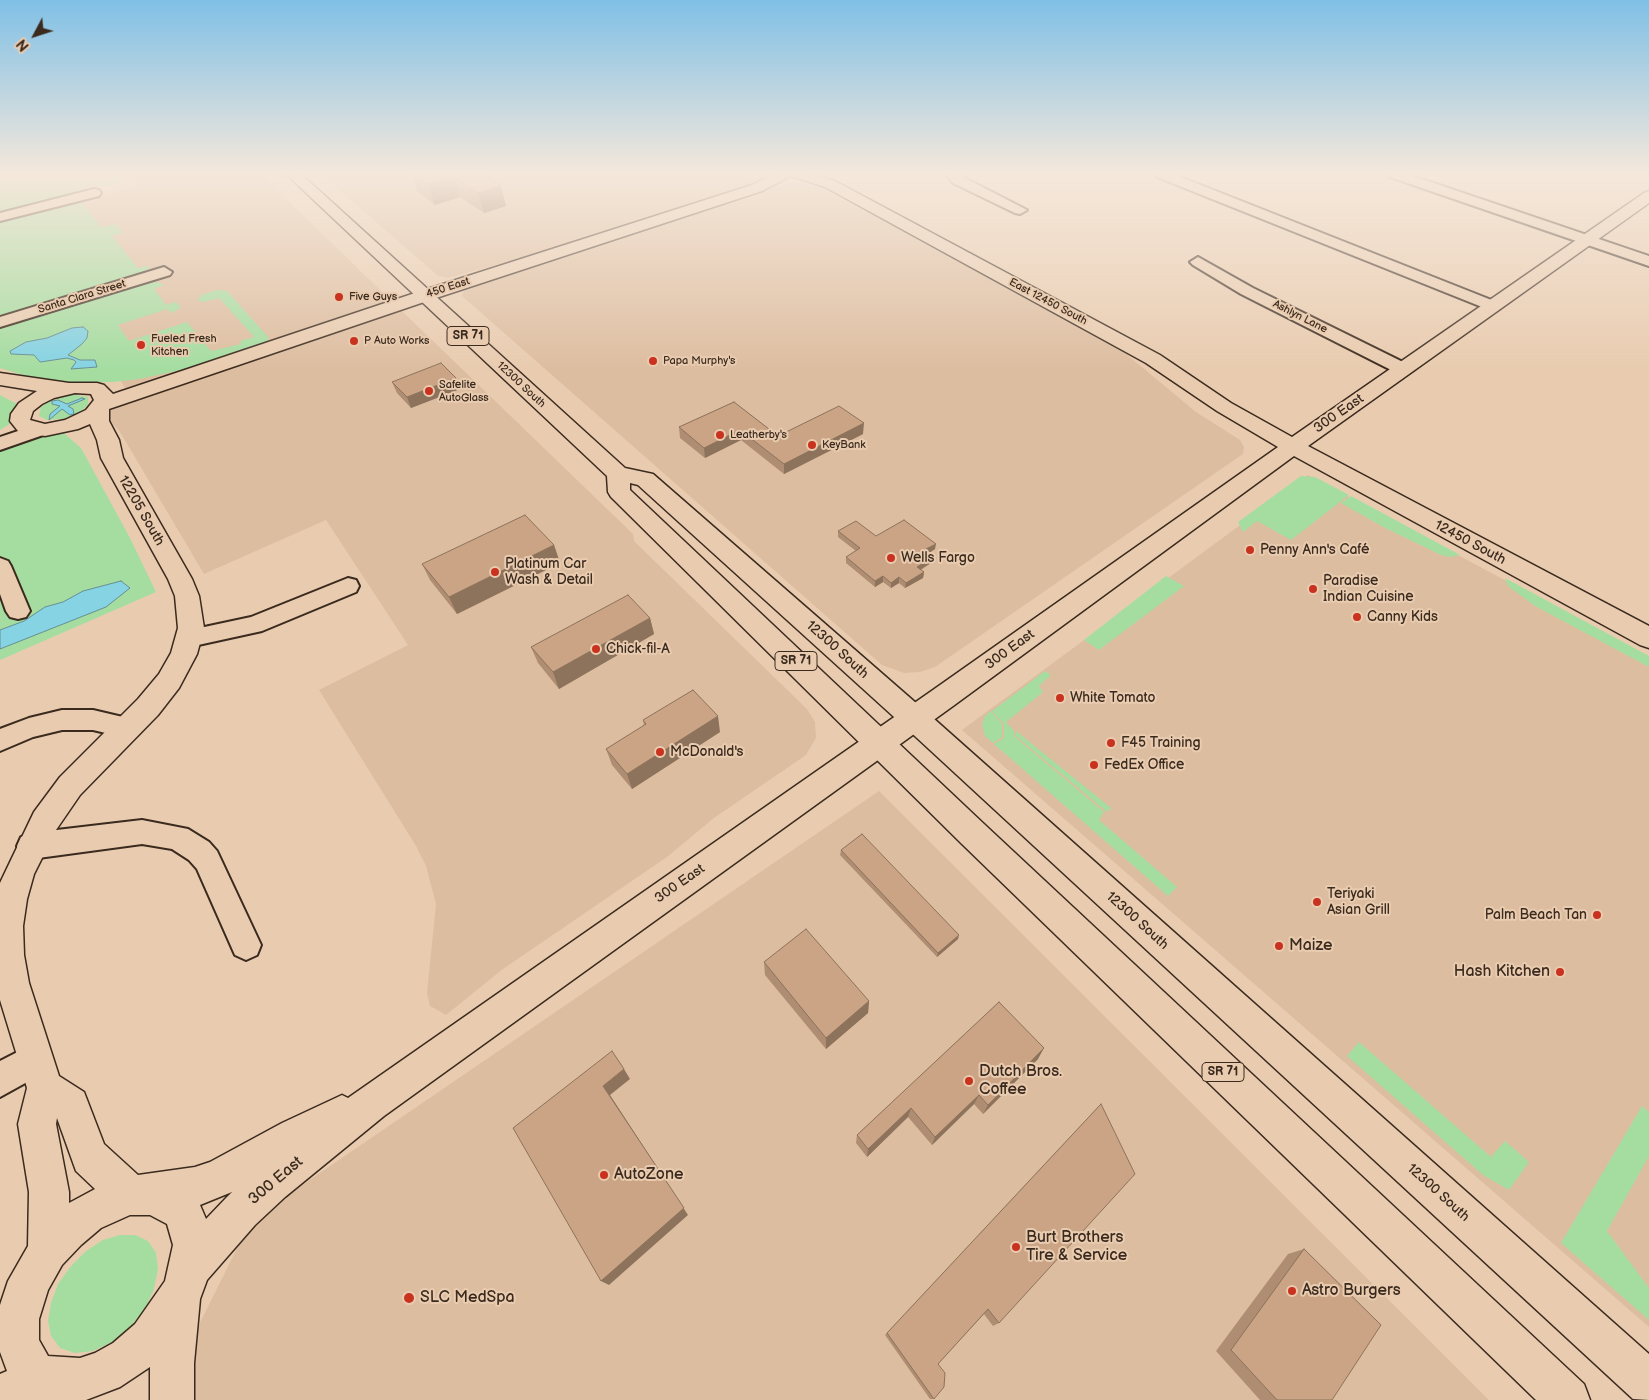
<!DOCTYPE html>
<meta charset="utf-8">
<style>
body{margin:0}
#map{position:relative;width:1649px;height:1400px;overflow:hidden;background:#e9ccb0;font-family:"Balsamiq Sans",sans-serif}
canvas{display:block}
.north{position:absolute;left:10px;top:10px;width:50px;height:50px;-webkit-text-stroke:4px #e9ccb0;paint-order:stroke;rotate:230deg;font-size:14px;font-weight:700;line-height:20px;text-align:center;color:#3b2a1e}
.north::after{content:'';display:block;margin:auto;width:18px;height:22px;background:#3b2a1e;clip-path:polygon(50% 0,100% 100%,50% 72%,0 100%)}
</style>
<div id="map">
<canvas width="1649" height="1400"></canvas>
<div class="north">N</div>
</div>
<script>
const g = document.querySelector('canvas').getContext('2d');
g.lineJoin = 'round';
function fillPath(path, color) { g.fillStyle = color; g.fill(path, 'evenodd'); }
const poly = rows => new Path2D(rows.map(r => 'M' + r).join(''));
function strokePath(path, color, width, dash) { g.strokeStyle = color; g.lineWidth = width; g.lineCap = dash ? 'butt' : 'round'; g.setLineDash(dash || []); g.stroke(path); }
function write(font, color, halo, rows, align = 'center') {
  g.font = font + ' "Balsamiq Sans",sans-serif'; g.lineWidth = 4; g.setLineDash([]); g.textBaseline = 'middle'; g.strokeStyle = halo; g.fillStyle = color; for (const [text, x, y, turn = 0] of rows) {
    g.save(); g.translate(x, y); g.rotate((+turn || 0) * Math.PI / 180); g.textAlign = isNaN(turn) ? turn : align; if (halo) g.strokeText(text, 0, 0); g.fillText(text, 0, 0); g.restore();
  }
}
const built = poly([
 [127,174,260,174,633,534,634,541,807,709,815,722,816,738,806,755,714,818,667,857,503,969,446,1015,430,1006,427,993,436,904,426,866,416,846,319,690,408,645,326,520,204,574,120,432,109,420,109,412,112,408,131,398,94,335,35,212,136,187],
 [321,174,762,174,763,177,759,183,748,187,539,253,448,278,437,275],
 [800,182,815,185,982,272,1125,353,1196,412,1240,440,1244,447,1243,454,935,667,920,672,904,673,882,665,462,296,465,289,473,285,785,184],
 [1308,475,1649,657,1649,1327,962,730],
 [879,791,1489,1400,191,1400,180,1363,251,1220]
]);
const green = poly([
 [21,174,148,174,125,180,109,187,95,185,79,189,75,194,101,227,116,224,123,233,112,236,138,268,148,266,150,267,142,275,147,283,158,282,164,285,154,289,166,305,176,302,181,307,172,313,167,309,118,325,129,341,187,322,211,351,241,344,240,341,254,337,219,298,203,302,198,301,201,295,217,290,227,291,269,338,266,345,214,363,139,379,114,382,58,383,40,380,0,368,0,179],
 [70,394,88,397,88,405,79,413,63,419,47,420,39,416,41,407,46,403],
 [0,395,23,407,21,417,0,430],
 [58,428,81,448,130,538,156,592,0,660,0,444],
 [1301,476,1315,477,1349,495,1291,540,1257,521,1243,532,1238,522],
 [1351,496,1460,555,1450,557,1441,555,1385,528,1341,503],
 [1166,576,1184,586,1099,650,1084,640],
 [1505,578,1649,656,1649,667,1535,606,1508,586],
 [1045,671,1051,675,1039,686,1043,692,1006,722,1014,731,1015,737,1104,812,1099,820,1177,887,1168,896,994,744,1004,738,1004,724,992,711],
 [991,711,1002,724,1002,737,993,743,985,736,982,725,985,716],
 [1016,731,1111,808,1107,812,1016,736],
 [1359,1042,1491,1157,1505,1141,1529,1162,1509,1190,1483,1175,1347,1056],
 [1642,1106,1649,1112,1649,1156,1607,1231,1649,1288,1649,1320,1561,1243],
 [120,1235,135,1235,148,1241,156,1253,158,1269,154,1289,145,1309,130,1327,112,1342,93,1351,75,1353,60,1348,51,1336,48,1321,51,1303,58,1284,71,1266,86,1251,103,1240]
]);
const water = poly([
 [83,327,88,331,87,338,82,344,68,355,80,360,95,360,97,367,71,369,76,362,74,360,67,358,40,362,34,355,11,354,10,351,26,342,47,338,72,328,83,327],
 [82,398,85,399,68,406,73,409,74,414,70,415,62,409,49,420,50,414,60,406,52,404,52,401,58,400,67,404,82,398],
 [121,581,130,588,106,607,0,649,0,630,24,621,45,607,63,602,83,591,121,581]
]);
const street = poly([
 [949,174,963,174,963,177,1027,210,1020,214,1015,213,953,183,947,176,949,174],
 [1155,174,1173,174,1499,303,1501,306,1499,309,1487,309,1157,177,1155,174],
 [1388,174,1407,174,1649,256,1649,266,1390,177,1388,174],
 [94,189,99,190,101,193,99,196,0,221,0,213,94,189],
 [1198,257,1253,288,1409,365,1412,369,1409,373,1397,373,1241,294,1193,265,1190,262,1198,257],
 [164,267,172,272,170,275,0,327,0,317,164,267],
 [39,424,46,426,49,430,46,434,0,450,0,437,39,424],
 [0,558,8,561,11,566,30,611,26,617,18,619,10,617,6,611,0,594,0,558],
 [348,578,356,580,359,586,356,592,262,631,189,647,181,644,177,638,181,632,251,617,348,578],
 [62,710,93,710,127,718,136,721,140,728,136,735,127,738,93,730,62,730,33,737,0,751,0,729,29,718,62,710],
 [142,820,188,829,209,842,217,851,261,945,257,955,246,960,235,955,197,869,189,860,172,849,142,844,31,859,21,855,17,846,21,837,31,833,142,820],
 [35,1043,47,1047,51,1059,47,1071,0,1097,0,1061,35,1043]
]);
const secondary = poly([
 [774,174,811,174,835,181,1160,355,1231,403,1292,437,1644,193,1649,191,1649,203,1308,446,1649,626,1649,648,1640,645,1294,456,953,706,384,1116,285,1197,255,1225,207,1280,200,1299,194,1363,194,1400,150,1400,150,1367,120,1387,86,1400,0,1400,0,1374,7,1371,0,1352,0,1305,8,1281,28,1246,29,1192,18,1124,27,1088,0,1000,0,883,34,812,60,777,138,699,159,674,171,653,178,628,175,596,168,579,101,458,97,440,90,424,78,429,45,436,18,431,10,421,11,414,19,403,37,391,0,385,0,373,69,383,97,383,104,385,113,394,418,292,752,185,774,174],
 [791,176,825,187,1146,363,1217,411,1278,447,933,690,348,1098,342,1095,282,1123,210,1162,195,1167,138,1175,104,1144,84,1092,59,1076,29,983,24,955,23,926,27,899,34,874,56,830,80,795,158,715,179,688,197,654,204,628,199,596,192,579,123,458,119,440,109,421,109,409,430,300,762,191,791,176],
 [75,393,91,394,94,400,86,410,65,420,45,424,30,420,33,411,42,404,54,398,75,393],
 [57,1118,76,1171,95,1189,69,1203,69,1192,56,1124,57,1118],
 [232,1192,227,1197,206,1219,200,1205,232,1192],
 [130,1215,150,1215,167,1224,173,1245,165,1281,135,1324,113,1343,95,1353,80,1358,48,1356,39,1340,39,1319,48,1290,62,1265,81,1245,101,1228,130,1215]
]);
const primary = poly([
 [286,174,301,174,625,468,653,474,924,710,1649,1354,1649,1400,1633,1399,904,726,638,485,630,483,630,490,984,824,1584,1384,1590,1400,1536,1400,962,844,611,497,608,492,607,476,286,174]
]);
const wall = poly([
 [411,174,483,174,501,186,506,206,484,213,460,197,435,205,417,191],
 [392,382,460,389,411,408,397,393],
 [734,402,778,436,863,434,784,474,741,440,705,458,680,438,679,427],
 [838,531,876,536,935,549,930,552,934,561,921,570,924,572,923,578,905,588,899,583,891,588,883,582,875,587,846,563,846,557,856,551,838,537],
 [554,545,560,563,457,614,430,580,422,564],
 [650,618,654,634,559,689,538,663,531,647],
 [643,720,720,732,632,789,612,765,606,749,644,726],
 [841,850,958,939,937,957,840,855],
 [764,962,869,1001,868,1013,826,1049,765,975],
 [999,1002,1038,1059,983,1114,974,1104,932,1145,908,1117,867,1157,856,1143,857,1135],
 [1101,1104,999,1323,993,1326,984,1314,938,1364,934,1399,930,1399,885,1335],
 [1304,1249,1332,1400,1260,1400,1216,1351,1288,1254]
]);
const shadedWall = poly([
 [454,177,460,197,435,205,428,184],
 [501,186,506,206,484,213,478,193],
 [456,378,460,389,411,408,407,397],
 [864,423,863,434,784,474,784,464],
 [740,430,741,440,705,458,704,448],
 [936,544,935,549,926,555,926,549],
 [554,545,560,563,457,614,449,597],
 [935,556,934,561,916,572,917,567],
 [924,572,923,578,905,588,906,583],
 [883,576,883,582,875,587,875,581],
 [899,577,899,583,891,588,891,583],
 [650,618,654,634,559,689,553,672],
 [718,716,720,732,632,789,627,774],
 [959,935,958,939,937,957,938,953],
 [869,1001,868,1013,826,1049,826,1038],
 [1044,1048,1038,1059,983,1114,988,1105],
 [624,1069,630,1079,610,1095,688,1215,609,1285,601,1281,603,1086],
 [979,1095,974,1104,932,1145,935,1137],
 [911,1108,908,1117,867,1157,868,1149]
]);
const building = poly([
 [414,174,483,174,501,186,478,193,454,177,428,184,414,174],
 [441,363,456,378,407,397,392,382,441,363],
 [734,402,778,436,839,406,864,423,784,464,740,430,704,448,679,427,734,402],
 [525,515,554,545,449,597,422,564,525,515],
 [904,520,936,544,926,549,935,556,917,567,924,572,906,583,899,577,891,583,883,576,875,581,846,557,860,548,838,531,856,521,876,536,904,520],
 [628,595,650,618,553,672,531,647,628,595],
 [693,690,718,716,627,774,606,749,646,724,643,720,693,690],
 [862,834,959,935,938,953,841,850,862,834],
 [806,929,869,1001,826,1038,764,962,806,929],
 [999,1002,1044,1048,988,1105,979,1095,935,1137,911,1108,868,1149,857,1135,999,1002],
 [612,1051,624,1069,603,1086,684,1208,601,1281,513,1128,612,1051],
 [1101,1104,1135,1174,999,1323,988,1309,938,1364,945,1373,944,1387,934,1399,887,1333,1101,1104],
 [1304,1249,1381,1325,1332,1400,1277,1400,1231,1350,1304,1249]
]);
const markers = [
 [339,297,5,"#c8321e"],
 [354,341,5,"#c8321e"],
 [141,345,5,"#c8321e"],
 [653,361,5,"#c8321e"],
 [429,391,5,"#c8321e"],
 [720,435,5,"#c8321e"],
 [812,445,5,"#c8321e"],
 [1250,550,5,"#c8321e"],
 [891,558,5,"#c8321e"],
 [495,572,5,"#c8321e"],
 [1313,589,5,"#c8321e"],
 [1357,617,5,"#c8321e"],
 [596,649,5,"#c8321e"],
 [1060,698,5,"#c8321e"],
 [1111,743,5,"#c8321e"],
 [660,752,5,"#c8321e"],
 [1094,765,5,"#c8321e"],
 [1317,902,5,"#c8321e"],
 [1597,915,5,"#c8321e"],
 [1279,946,5,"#c8321e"],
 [1560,972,5,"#c8321e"],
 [969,1081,5,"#c8321e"],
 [604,1175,5,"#c8321e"],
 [1016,1247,5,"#c8321e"],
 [1292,1291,5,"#c8321e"],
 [409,1298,6,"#c8321e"]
];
const farStreetnames = [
 ["450 East",448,288,-18],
 ["Santa Clara Street",82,297,-17],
 ["East 12450 South",1048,302,28],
 ["Ashlyn Lane",1300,317,27],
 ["12300 South",521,385,43]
];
const farPoinames = [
 ["Five Guys",349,297],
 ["Fueled Fresh",151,339],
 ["Kitchen",151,352],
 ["P Auto Works",364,341],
 ["Papa Murphy's",663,361],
 ["Safelite",439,385],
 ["AutoGlass",439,398],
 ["Leatherby's",730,435],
 ["KeyBank",822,445]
];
const shields = [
 [468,336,42],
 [796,661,42],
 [1223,1072,42]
];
const shieldNames = [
 ["SR 71",468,336],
 ["SR 71",796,661],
 ["SR 71",1223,1072]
];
const streetNames = [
 ["300 East",1339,414,-35],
 ["12205 South",141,511,60],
 ["12450 South",1470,543,28],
 ["12300 South",837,650,42],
 ["300 East",1010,650,-36],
 ["300 East",680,884,-35],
 ["12300 South",1137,921,42],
 ["12300 South",1438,1193,42]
];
const poiNames = [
 ["Penny Ann's Café",1260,550],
 ["Wells Fargo",901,558],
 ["Platinum Car",505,564],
 ["Wash & Detail",505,580],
 ["Paradise",1323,581],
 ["Indian Cuisine",1323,597],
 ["Canny Kids",1367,617],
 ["Chick-fil-A",606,649],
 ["White Tomato",1070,698],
 ["F45 Training",1121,743],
 ["McDonald's",670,752],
 ["FedEx Office",1104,765],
 ["Teriyaki",1327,894],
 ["Asian Grill",1327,910],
 ["Palm Beach Tan",1587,915,"right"]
];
const nearPoinames = [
 ["Maize",1289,946],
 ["Hash Kitchen",1550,972,"right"],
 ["Dutch Bros.",979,1072],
 ["Coffee",979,1090],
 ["AutoZone",614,1175],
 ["Burt Brothers",1026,1238],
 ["Tire & Service",1026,1256],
 ["Astro Burgers",1302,1291],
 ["SLC MedSpa",420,1298]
];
const nearStreetnames = [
 ["300 East",276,1181,-40]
];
fillPath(built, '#ddbda0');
fillPath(green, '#a5dda1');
fillPath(water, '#85d3e3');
strokePath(water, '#678f94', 1);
strokePath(street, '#3b2a1e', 4);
strokePath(secondary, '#3b2a1e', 3);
strokePath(primary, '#3b2a1e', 3);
fillPath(street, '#e9ccb0');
fillPath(secondary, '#e9ccb0');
fillPath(primary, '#e9ccb0');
fillPath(wall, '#ae8d72');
fillPath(shadedWall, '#8d735c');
fillPath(building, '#caa484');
strokePath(building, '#8d735c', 1);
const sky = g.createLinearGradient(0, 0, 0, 370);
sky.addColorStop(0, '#80c0e6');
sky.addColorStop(0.47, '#f5e8db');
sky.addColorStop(1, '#f5e8db00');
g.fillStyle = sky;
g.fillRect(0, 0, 1649, 370);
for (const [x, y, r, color] of markers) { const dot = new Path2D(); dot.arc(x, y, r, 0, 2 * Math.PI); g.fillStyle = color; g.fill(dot); strokePath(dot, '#e9ccb0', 2); }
write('11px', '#3b2a1e', '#e9ccb0', farStreetnames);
write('11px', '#3b2a1e', '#e9ccb0', farPoinames, 'left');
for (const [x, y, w] of shields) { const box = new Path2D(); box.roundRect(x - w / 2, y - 9.5, w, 19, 4); g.fillStyle = '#e9ccb0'; g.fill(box); strokePath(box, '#3b2a1e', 1); }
write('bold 12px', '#3b2a1e', null, shieldNames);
write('14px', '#3b2a1e', '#e9ccb0', streetNames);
write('14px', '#3b2a1e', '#e9ccb0', poiNames, 'left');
write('16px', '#3b2a1e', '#e9ccb0', nearPoinames, 'left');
write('16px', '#3b2a1e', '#e9ccb0', nearStreetnames);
</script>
